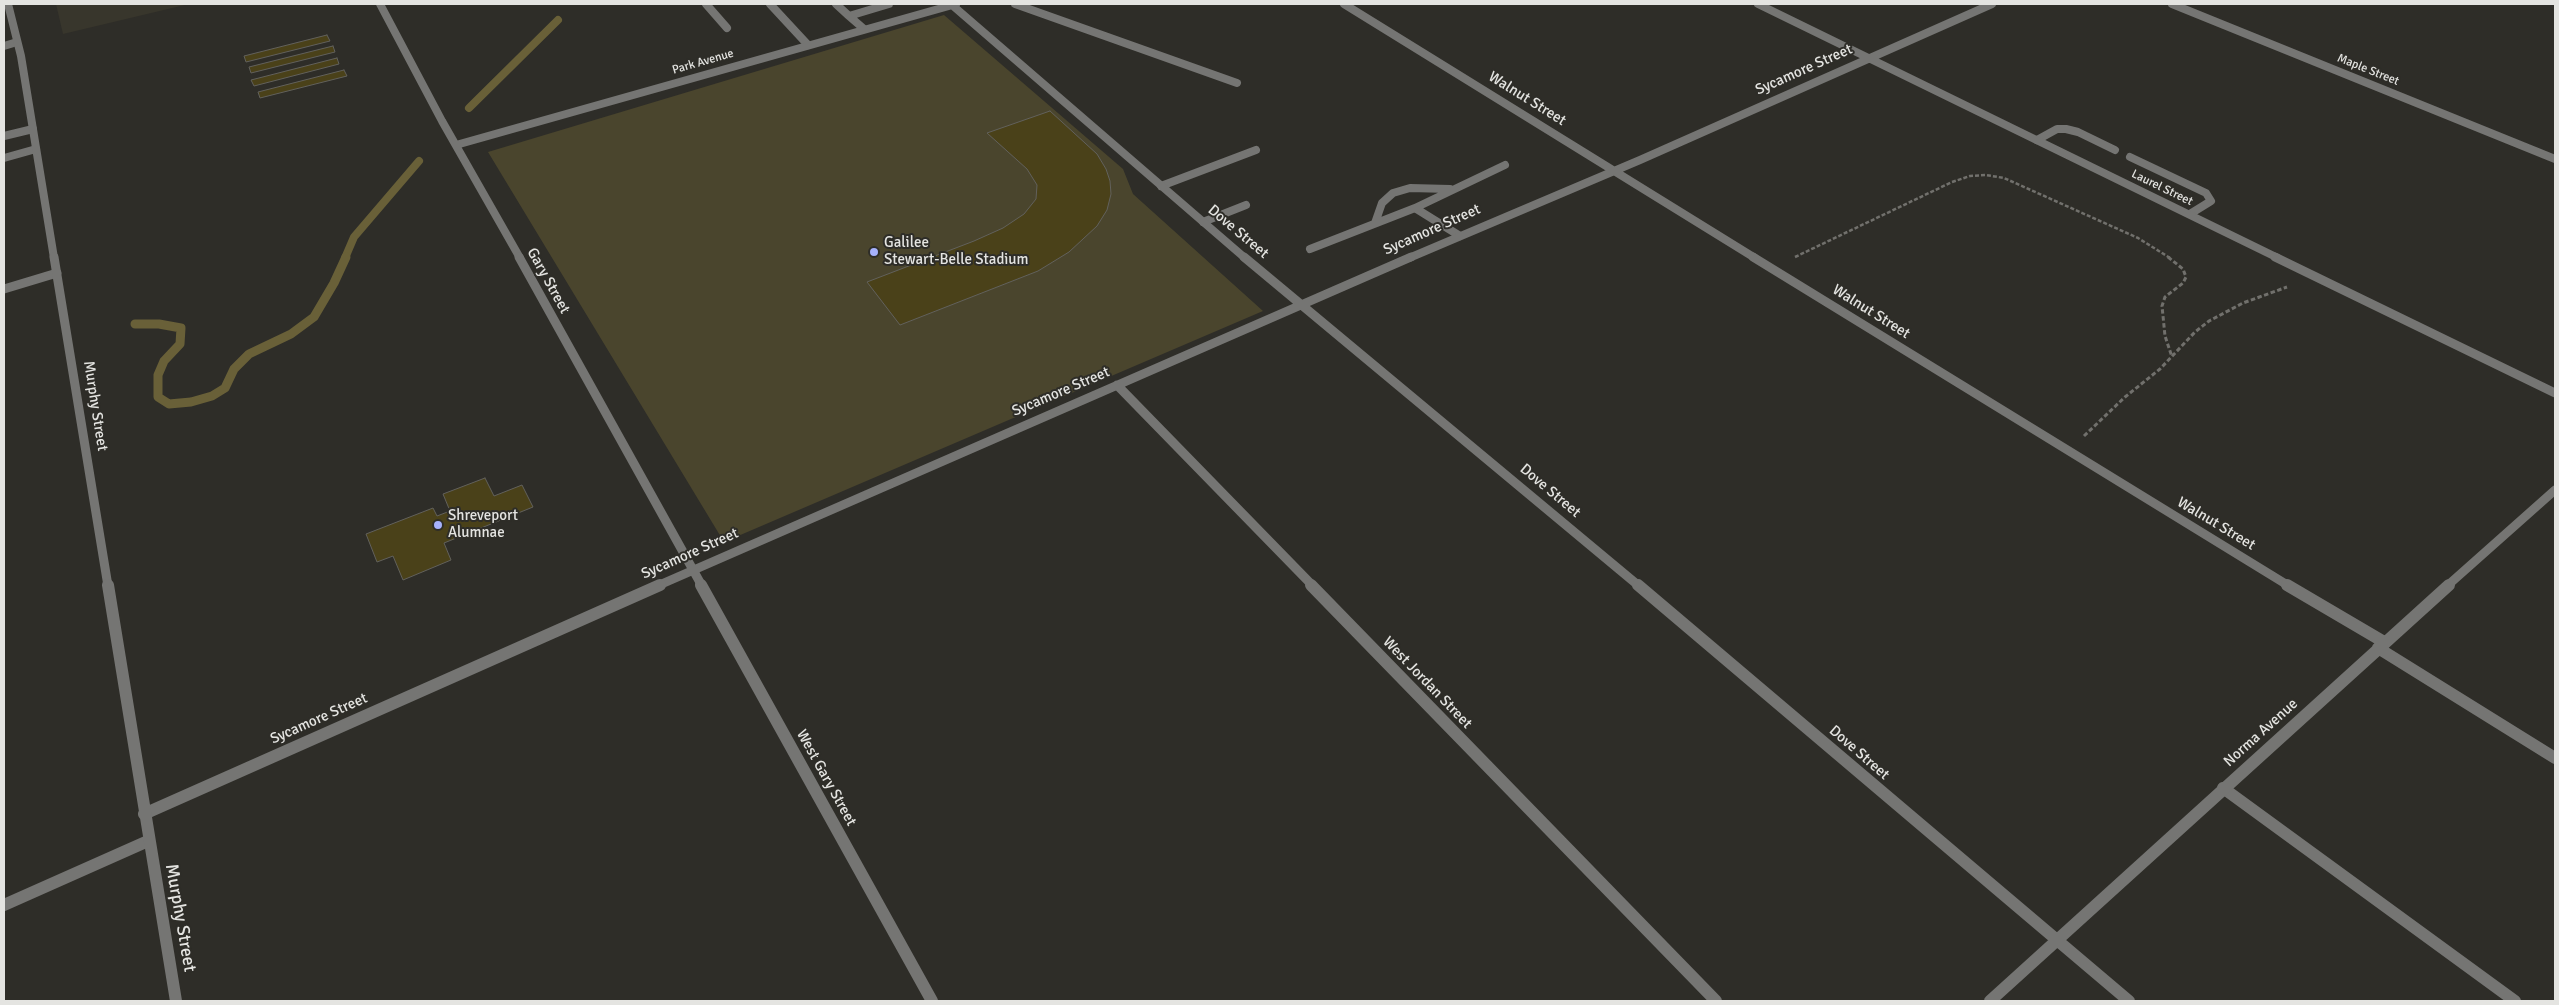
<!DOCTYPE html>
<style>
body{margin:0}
#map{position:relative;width:2559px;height:1005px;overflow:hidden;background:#2e2d28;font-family:Signika,sans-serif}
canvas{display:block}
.frame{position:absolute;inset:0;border:5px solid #e4e4e1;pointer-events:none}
</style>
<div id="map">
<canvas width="2559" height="1005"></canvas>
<div class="frame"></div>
</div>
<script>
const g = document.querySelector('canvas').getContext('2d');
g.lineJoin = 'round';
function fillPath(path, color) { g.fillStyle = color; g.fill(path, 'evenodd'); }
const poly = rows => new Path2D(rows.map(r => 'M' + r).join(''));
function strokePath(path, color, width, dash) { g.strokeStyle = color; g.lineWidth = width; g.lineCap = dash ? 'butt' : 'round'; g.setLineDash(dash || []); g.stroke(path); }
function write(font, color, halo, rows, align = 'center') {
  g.font = font + ' Signika,sans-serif'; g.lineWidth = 4; g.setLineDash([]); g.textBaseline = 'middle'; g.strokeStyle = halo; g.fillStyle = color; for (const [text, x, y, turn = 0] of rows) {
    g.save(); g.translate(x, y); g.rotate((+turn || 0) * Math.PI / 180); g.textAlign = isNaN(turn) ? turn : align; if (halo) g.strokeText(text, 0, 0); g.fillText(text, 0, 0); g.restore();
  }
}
const built = poly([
 [56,4,189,4,63,34]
]);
const green = poly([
 [944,15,1123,169,1133,194,1263,311,724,542,488,152]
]);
const streamFar1 = poly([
 [469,108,558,20],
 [345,258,354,237,419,161]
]);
const stream = poly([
 [135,324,159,324,181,328,180,344,164,361,158,375,158,397,169,404,191,402,212,396,225,388,234,369,249,354,291,334,314,317,334,283,346,257]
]);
const building = poly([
 [327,35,330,41,246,62,244,56,327,35],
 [333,46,335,52,251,73,249,67,333,46],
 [337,58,339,64,254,86,251,80,337,58],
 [344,70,347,76,260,98,258,92,344,70],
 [1050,111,1097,154,1106,169,1110,181,1111,194,1107,210,1097,226,1069,252,1038,271,900,325,867,282,974,241,1003,228,1024,214,1036,199,1037,185,1027,169,987,133,1050,111],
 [485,478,494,496,522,485,533,507,444,543,451,560,403,580,393,556,377,562,366,534,433,508,437,516,450,511,443,494,485,478]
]);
const pathFar1 = poly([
 [1795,257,1952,182,1970,176,1986,175,2004,178,2138,238,2170,258]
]);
const path = poly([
 [2168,257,2183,269,2186,277,2183,283,2165,297,2162,306,2165,336,2172,357],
 [2084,436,2125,397,2160,369,2195,332,2209,321,2243,303,2287,287]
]);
const serviceFar1 = poly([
 [706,4,727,28],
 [770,4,808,45],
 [836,4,849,16],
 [1015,4,1237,83],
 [864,29,849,16,889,4],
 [4,46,17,42],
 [4,136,33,129],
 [2037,140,2057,129,2066,129,2078,132,2115,150],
 [2130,157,2206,193,2211,201,2190,214],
 [4,158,36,149],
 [1161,186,1256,150],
 [1415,208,1505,165],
 [1203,222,1246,205],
 [1375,223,1382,203,1393,193,1410,188,1450,189],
 [1310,249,1415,208,1460,236]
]);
const service = poly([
 [2223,788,2515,1001]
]);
const minorFar2 = poly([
 [380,4,442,121,520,258],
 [1344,4,1755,258],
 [1758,4,2278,258],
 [2172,4,2555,159],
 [952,5,1245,258],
 [456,145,956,4],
 [1409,258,1640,160,1992,4]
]);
const minorFar1 = poly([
 [519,257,702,586],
 [1244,257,1639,586],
 [1753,257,2289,586],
 [2275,257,2555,393],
 [4,289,57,273],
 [1117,385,1313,586],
 [657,586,1411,257],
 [2447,586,2555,490]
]);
const minor = poly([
 [701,585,932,1001],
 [1311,585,1716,1001],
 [1638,585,2129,1001],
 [2287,585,2384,642],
 [2378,648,2555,758],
 [144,814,660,585],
 [4,905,148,841],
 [1990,1001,2449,585]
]);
const tertiaryFar2 = poly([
 [8,4,21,56,54,258]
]);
const tertiaryFar1 = poly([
 [54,257,108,586]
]);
const tertiary = poly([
 [108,585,176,1001]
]);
const markers = [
 [874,252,5,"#a6b1fc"],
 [438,525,5,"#a6b1fc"]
];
const farStreetnames = [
 ["Park Avenue",703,62,-16],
 ["Maple Street",2368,70,22],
 ["Laurel Street",2162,188,26]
];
const streetNames = [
 ["Sycamore Street",1804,70,-24],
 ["Walnut Street",1527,99,32],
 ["Sycamore Street",1432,230,-24],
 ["Dove Street",1238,232,40],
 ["Gary Street",548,281,61],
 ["Walnut Street",1871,312,32],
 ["Sycamore Street",1061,392,-23],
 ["Murphy Street",95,406,81],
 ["Dove Street",1550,491,40],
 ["Walnut Street",2216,524,31],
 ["Sycamore Street",690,554,-24],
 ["West Jordan Street",1427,683,46],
 ["Sycamore Street",319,719,-24],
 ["Norma Avenue",2261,733,-42],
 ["Dove Street",1859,753,41],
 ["West Gary Street",826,778,61]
];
const poiNames = [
 ["Galilee",884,243],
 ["Stewart-Belle Stadium",884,260],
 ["Shreveport",448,516],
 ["Alumnae",448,533]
];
const nearStreetnames = [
 ["Murphy Street",180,918,80]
];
fillPath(built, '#38362c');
fillPath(green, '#4a452d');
strokePath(streamFar1, '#696038', 8);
strokePath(stream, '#696038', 9);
fillPath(building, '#4a4119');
strokePath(building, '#62615c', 1);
strokePath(pathFar1, '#71706c', 2.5, [4, 2]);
strokePath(path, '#71706c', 3, [4.5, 2.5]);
strokePath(serviceFar1, '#757573', 8);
strokePath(service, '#757573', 12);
strokePath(minorFar2, '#757573', 8);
strokePath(minorFar1, '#757573', 9);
strokePath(minor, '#757573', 12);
strokePath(tertiaryFar2, '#757573', 8);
strokePath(tertiaryFar1, '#757573', 9);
strokePath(tertiary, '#757573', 12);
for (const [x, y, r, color] of markers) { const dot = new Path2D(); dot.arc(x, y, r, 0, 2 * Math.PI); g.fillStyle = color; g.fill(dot); strokePath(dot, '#2e2d28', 2); }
write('12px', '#e4e4e1', '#2e2d28', farStreetnames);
write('15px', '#e4e4e1', '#2e2d28', streetNames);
write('15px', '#e4e4e1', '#2e2d28', poiNames, 'left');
write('18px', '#e4e4e1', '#2e2d28', nearStreetnames);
</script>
